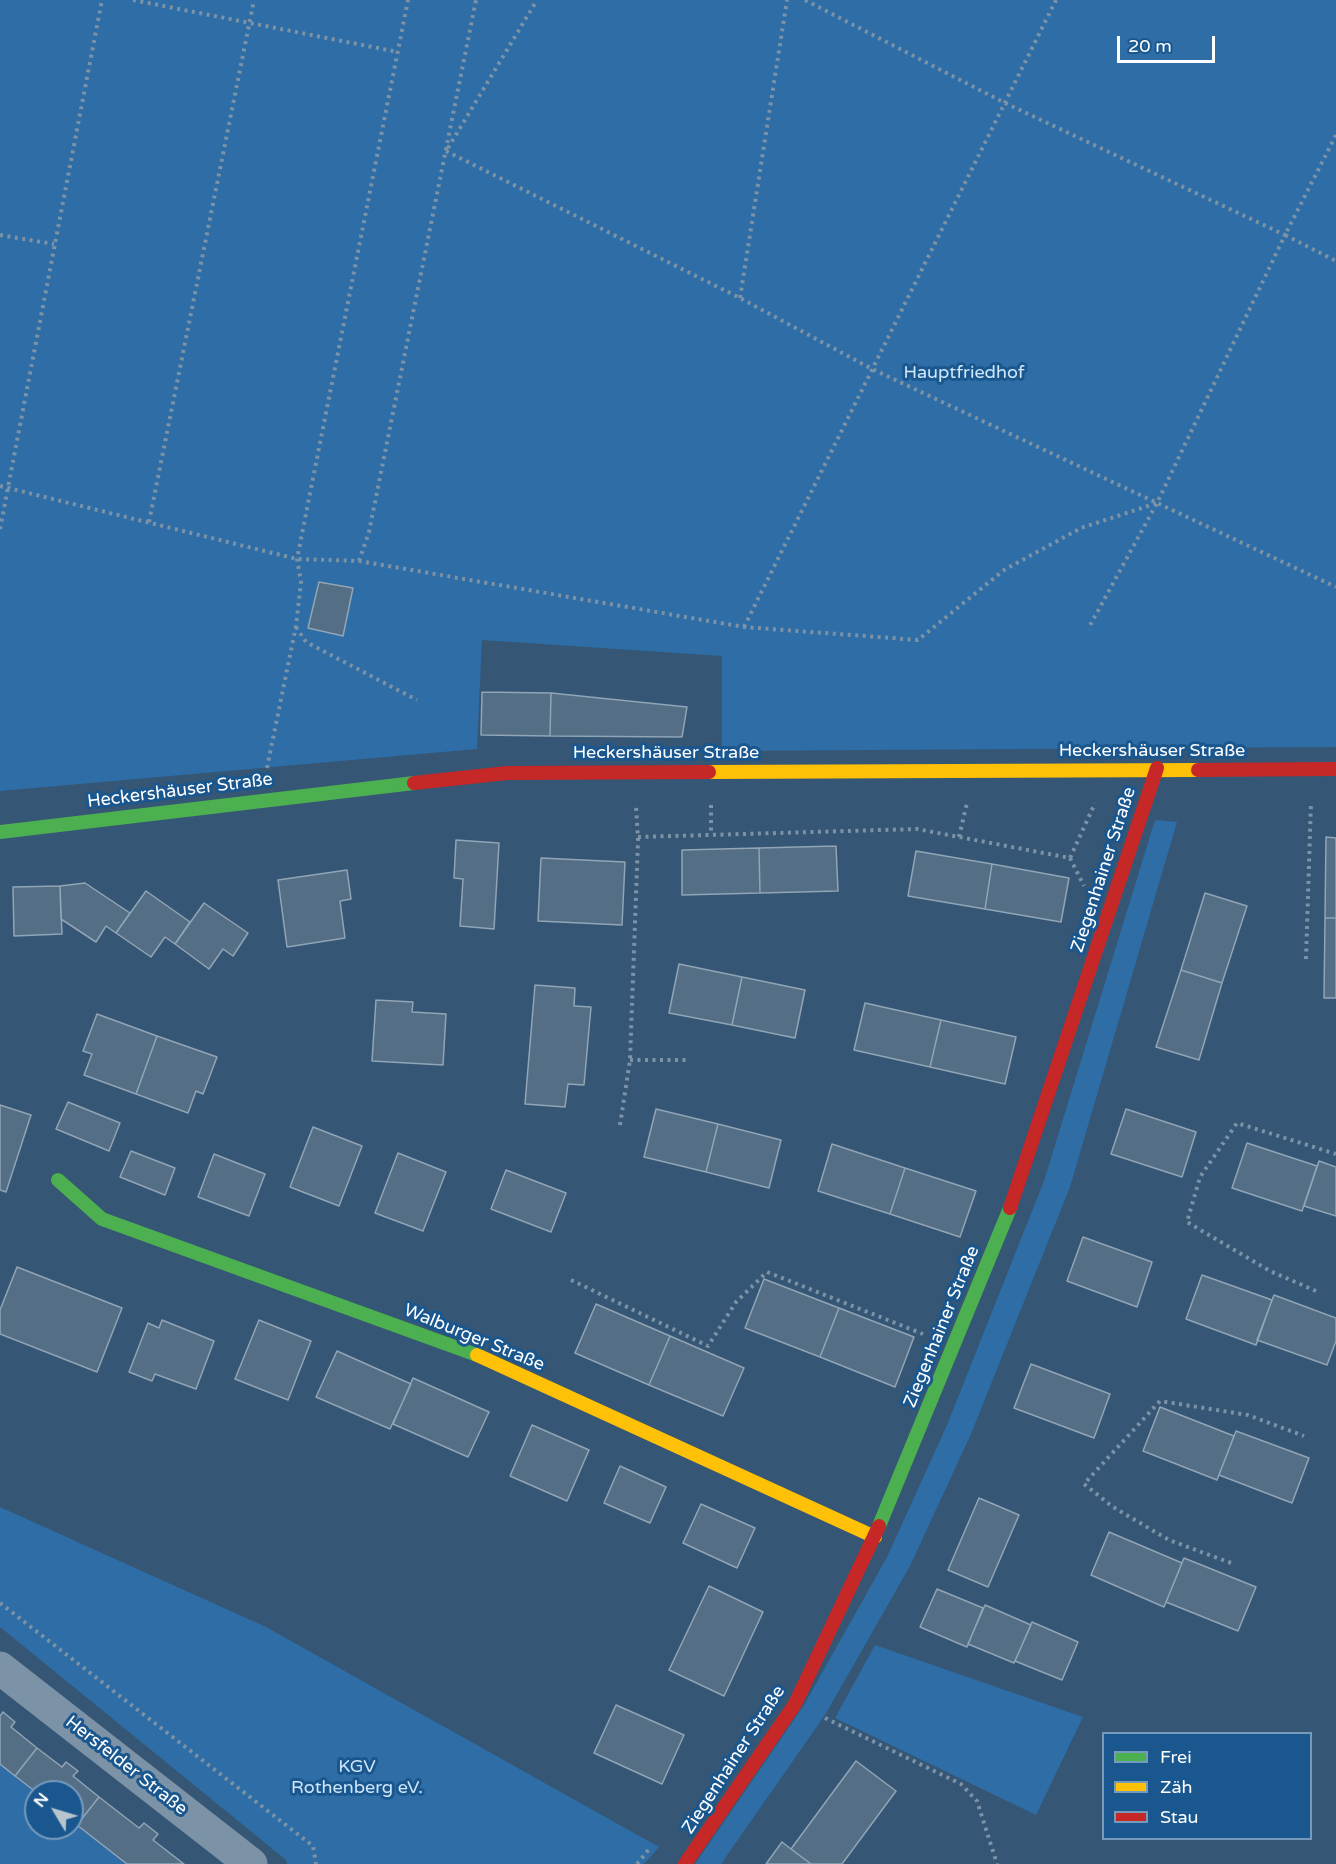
<!DOCTYPE html>
<meta charset="utf-8">
<style>
body{margin:0}
#map{position:relative;width:1336px;height:1864px;overflow:hidden;background:#355674;font-family:"Varela Round",sans-serif}
canvas{display:block}
.legend{position:absolute;left:1102px;top:1732px;width:210px;height:108px;box-sizing:border-box;background:#1a578f;border:2px solid #769abc;margin:0;padding:8px 10px;list-style:none;font-size:18px;color:#fff}
.legend li{display:flex;align-items:center;gap:12px;height:30px}
.legend b{width:30px;border:2px solid #769abc}
.north{position:absolute;left:24px;top:1780px;width:60px;height:60px;box-sizing:border-box;background:#1a578f;border:2px solid #769abc;border-radius:50%;rotate:308deg;font-size:16px;font-weight:700;line-height:24px;text-align:center;color:#fff}
.north::after{content:'';display:block;margin:auto;width:21px;height:27px;background:#b8c4ce;clip-path:polygon(50% 0,100% 100%,50% 72%,0 100%)}
.scale{position:absolute;left:1117px;top:36px;width:98px;height:27px;box-sizing:border-box;border:3px solid #fff;border-top:0;padding-left:8px;font-size:18px;line-height:21px;white-space:nowrap;color:#fff;-webkit-text-stroke:4px #1a578f;paint-order:stroke}
</style>
<div id="map">
<canvas width="1336" height="1864"></canvas>
<ul class="legend">
<li><b style="height:8px;background:#4caf50"></b>Frei</li>
<li><b style="height:8px;background:#ffc107"></b>Zäh</li>
<li><b style="height:8px;background:#c62828"></b>Stau</li>
</ul>
<div class="north">N</div>
<div class="scale">20 m</div>
</div>
<script>
const g = document.querySelector('canvas').getContext('2d');
g.lineJoin = 'round';
function fillPath(path, color) { g.fillStyle = color; g.fill(path, 'evenodd'); }
const poly = rows => new Path2D(rows.map(r => 'M' + r).join(''));
function strokePath(path, color, width, dash) { g.strokeStyle = color; g.lineWidth = width; g.lineCap = dash ? 'butt' : 'round'; g.setLineDash(dash || []); g.stroke(path); }
function write(font, color, halo, rows, align = 'center') {
  g.font = font + ' "Varela Round",sans-serif'; g.lineWidth = 6; g.setLineDash([]); g.textBaseline = 'middle'; g.strokeStyle = halo; g.fillStyle = color; for (const [text, x, y, turn = 0] of rows) {
    g.save(); g.translate(x, y); g.rotate((+turn || 0) * Math.PI / 180); g.textAlign = isNaN(turn) ? turn : align; if (halo) g.strokeText(text, 0, 0); g.fillText(text, 0, 0); g.restore();
  }
}
const green = poly([
 [0,0,1336,0,1336,747,722,751,722,656,482,640,477,749,0,791],
 [1155,820,1177,822,1070,1187,971,1434,910,1566,825,1715,721,1864,695,1864,804,1705,887,1557,947,1425,1044,1181],
 [0,1507,266,1627,659,1847,644,1864,287,1864,286,1860,0,1627],
 [875,1645,1083,1717,1036,1815,835,1718],
 [0,1764,36,1792,36,1828,72,1828,72,1821,127,1864,0,1864]
]);
const building = poly([
 [319,582,353,588,343,636,308,628,319,582],
 [482,692,551,693,550,736,481,735,482,692],
 [551,693,687,707,682,737,550,736,551,693],
 [1326,837,1336,838,1336,918,1325,918,1326,837],
 [456,840,499,843,494,929,460,926,463,879,454,878,456,840],
 [836,846,838,891,760,893,759,848,836,846],
 [759,848,760,893,682,895,682,850,759,848],
 [916,851,992,864,985,909,908,896,916,851],
 [541,858,625,862,622,925,538,921,541,858],
 [992,864,1069,878,1061,922,985,909,992,864],
 [347,870,351,899,340,901,345,938,287,947,278,880,347,870],
 [85,883,130,913,116,933,106,926,96,942,61,919,60,886,85,883],
 [60,886,62,934,14,936,13,887,60,886],
 [146,891,190,922,175,944,165,937,151,957,116,933,146,891],
 [1205,893,1247,906,1222,983,1181,970,1205,893],
 [204,903,248,933,233,956,223,949,209,969,175,944,204,903],
 [1325,918,1336,918,1336,998,1324,998,1325,918],
 [679,964,742,977,732,1025,669,1013,679,964],
 [1181,970,1222,983,1199,1060,1156,1047,1181,970],
 [742,977,805,990,795,1038,732,1025,742,977],
 [535,985,575,988,574,1006,591,1007,584,1085,568,1084,565,1107,525,1104,535,985],
 [376,1000,413,1002,412,1012,446,1014,443,1065,372,1061,376,1000],
 [865,1003,941,1020,930,1067,854,1050,865,1003],
 [97,1014,157,1036,136,1094,84,1075,92,1054,83,1051,97,1014],
 [941,1020,1016,1037,1005,1084,930,1067,941,1020],
 [157,1036,217,1057,203,1094,196,1091,188,1113,136,1094,157,1036],
 [68,1102,120,1123,109,1151,56,1129,68,1102],
 [0,1105,31,1115,6,1192,0,1190,0,1105],
 [656,1109,718,1124,706,1172,644,1157,656,1109],
 [1126,1109,1196,1132,1182,1177,1111,1154,1126,1109],
 [718,1124,781,1140,769,1188,706,1172,718,1124],
 [313,1127,362,1146,339,1206,290,1187,313,1127],
 [1247,1143,1317,1166,1302,1211,1232,1188,1247,1143],
 [832,1144,905,1168,890,1214,818,1191,832,1144],
 [131,1151,175,1168,165,1195,120,1177,131,1151],
 [398,1153,446,1172,423,1231,375,1213,398,1153],
 [214,1154,265,1174,249,1216,198,1197,214,1154],
 [1319,1161,1336,1167,1336,1216,1304,1206,1319,1161],
 [905,1168,976,1191,960,1237,890,1214,905,1168],
 [506,1170,566,1193,551,1232,491,1209,506,1170],
 [1083,1237,1152,1262,1137,1307,1067,1281,1083,1237],
 [17,1267,122,1308,97,1372,0,1334,0,1310,17,1267],
 [1202,1275,1272,1300,1256,1345,1186,1319,1202,1275],
 [764,1279,839,1308,820,1357,745,1328,764,1279],
 [1274,1295,1336,1318,1336,1341,1327,1365,1257,1340,1274,1295],
 [596,1304,670,1336,649,1385,575,1353,596,1304],
 [839,1308,914,1337,895,1387,820,1357,839,1308],
 [162,1320,214,1341,196,1389,155,1374,152,1381,129,1372,148,1323,159,1328,162,1320],
 [259,1320,311,1341,288,1400,235,1379,259,1320],
 [670,1336,744,1368,723,1416,649,1385,670,1336],
 [337,1351,411,1384,390,1429,316,1397,337,1351],
 [1031,1364,1110,1394,1094,1438,1014,1408,1031,1364],
 [413,1378,489,1412,468,1457,393,1424,413,1378],
 [1160,1407,1234,1436,1217,1480,1143,1451,1160,1407],
 [532,1425,589,1450,567,1501,510,1476,532,1425],
 [1236,1431,1309,1458,1292,1503,1219,1475,1236,1431],
 [620,1466,666,1487,650,1523,604,1503,620,1466],
 [979,1498,1019,1515,988,1587,948,1570,979,1498],
 [701,1504,755,1528,737,1568,683,1543,701,1504],
 [1109,1532,1182,1563,1164,1607,1091,1575,1109,1532],
 [1184,1558,1256,1587,1238,1631,1166,1602,1184,1558],
 [709,1586,763,1612,724,1696,669,1670,709,1586],
 [937,1589,983,1608,967,1647,920,1627,937,1589],
 [985,1605,1031,1625,1014,1663,968,1644,985,1605],
 [1032,1622,1078,1642,1062,1680,1015,1661,1032,1622],
 [616,1705,684,1735,662,1784,594,1753,616,1705],
 [3,1712,15,1722,11,1727,37,1748,15,1776,0,1764,0,1716,3,1712],
 [37,1748,62,1767,66,1762,78,1771,73,1776,99,1797,77,1825,72,1821,72,1792,36,1792,15,1776,37,1748],
 [856,1761,896,1791,842,1864,811,1864,791,1849,856,1761],
 [99,1797,139,1828,144,1823,158,1834,153,1840,184,1864,127,1864,77,1825,99,1797],
 [782,1842,791,1849,811,1864,766,1864,782,1842]
]);
const path = poly([
 [133,0,398,52],
 [805,0,1005,103,1285,235,1157,503,1088,629],
 [1336,135,1285,235,1336,261],
 [448,148,537,0],
 [446,151,740,298,872,369,1336,587],
 [0,235,54,244],
 [740,298,787,0],
 [0,486,297,559,359,561,744,627,918,640,1004,570,1081,528,1157,503],
 [149,522,254,0],
 [0,529,102,0],
 [359,561,369,532,476,0],
 [296,627,306,642,417,700],
 [744,627,1056,0],
 [267,768,296,626,301,582,297,559,408,0],
 [711,805,711,834],
 [638,837,917,829,1070,858,1095,803],
 [959,837,967,803],
 [1070,858,1084,886],
 [1306,959,1311,802],
 [630,1060,686,1060],
 [620,1125,630,1060,638,840,636,805],
 [571,1280,708,1346,736,1302,767,1272,923,1334],
 [1316,1291,1270,1271,1187,1222,1200,1177,1237,1123,1336,1154],
 [1231,1563,1169,1540,1113,1507,1084,1484,1160,1401,1248,1415,1304,1436],
 [0,1603,313,1846,316,1864],
 [825,1718,961,1784,977,1801,997,1864],
 [637,1864,649,1849]
]);
const street = poly([
 [0,1668,251,1864]
]);
const fast = poly([
 [0,832,414,783],
 [58,1180,102,1219,477,1355],
 [879,1526,1010,1208]
]);
const slow = poly([
 [709,772,1198,770],
 [477,1355,875,1537]
]);
const jam = poly([
 [1198,770,1336,769],
 [414,783,507,773,709,772],
 [1010,1208,1157,768],
 [685,1864,795,1704,879,1526]
]);
const parkNames = [
 ["Hauptfriedhof",964,373],
 ["KGV",357,1767],
 ["Rothenberg eV.",357,1788]
];
const streetNames = [
 ["Heckershäuser Straße",1152,751],
 ["Heckershäuser Straße",666,753],
 ["Heckershäuser Straße",180,791,-7],
 ["Ziegenhainer Straße",1104,870,-72],
 ["Ziegenhainer Straße",942,1327,-68],
 ["Walburger Straße",474,1338,22],
 ["Ziegenhainer Straße",734,1760,-57],
 ["Hersfelder Straße",126,1766,38]
];
fillPath(green, '#2e6da5');
fillPath(building, '#536e85');
strokePath(building, '#91a5b6', 1.5);
strokePath(path, '#7c93a7', 4, [3, 4.5]);
strokePath(street, '#7c93a7', 33);
strokePath(fast, '#4caf50', 14);
strokePath(slow, '#ffc107', 14);
strokePath(jam, '#c62828', 14);
write('18px', '#cee6fa', '#1a578f', parkNames);
write('18px', '#fff', '#1a578f', streetNames);
</script>
